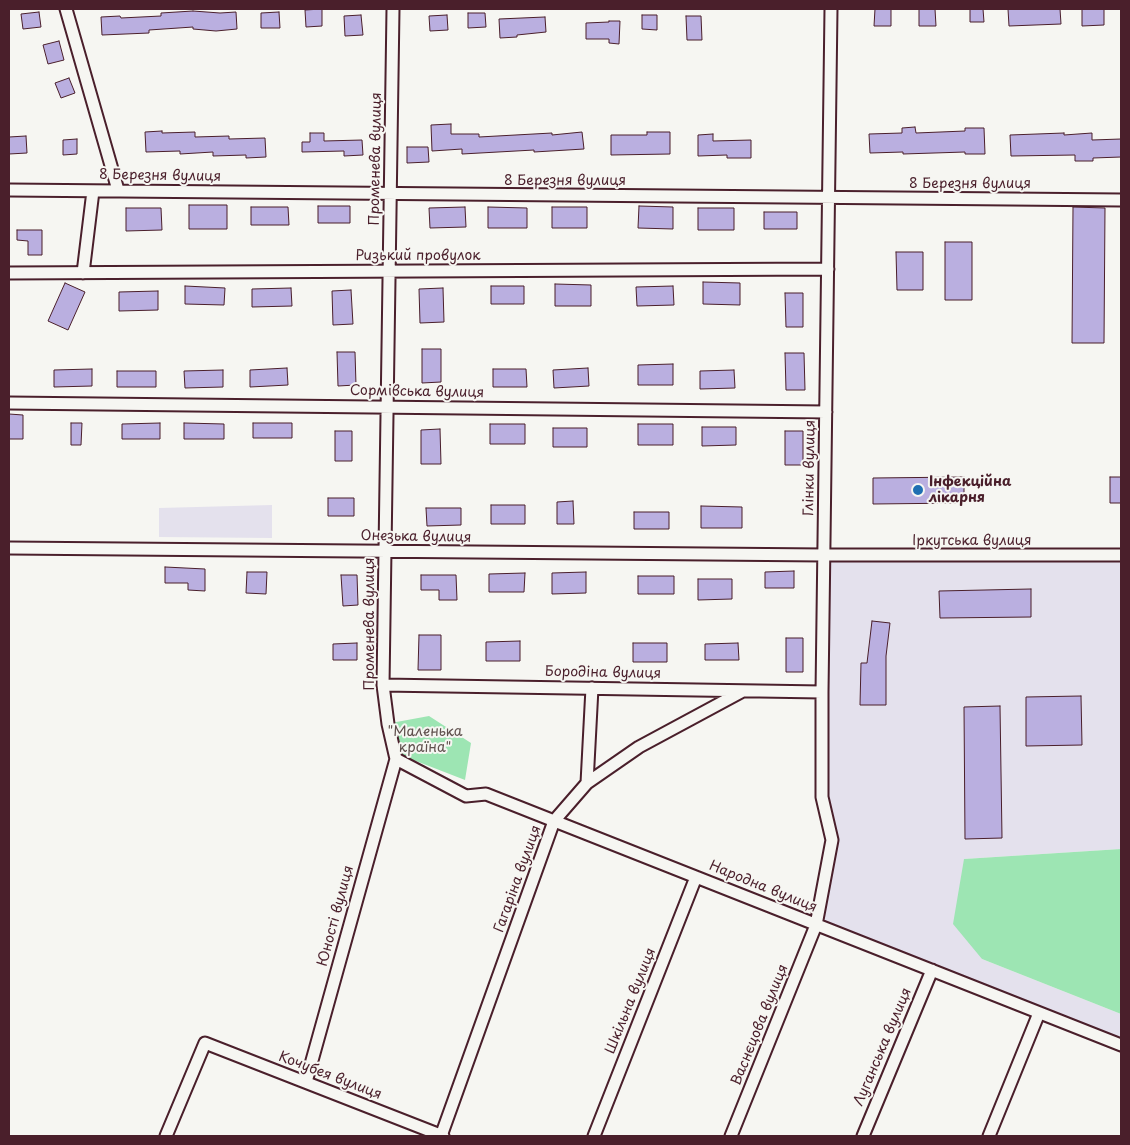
<!DOCTYPE html>
<meta charset="utf-8">
<style>
body{margin:0}
#map{position:relative;width:1130px;height:1145px;overflow:hidden;background:#f6f6f2;font-family:"Playpen Sans",sans-serif}
canvas{display:block}
.frame{position:absolute;inset:0;border:10px solid #4a1f2b;pointer-events:none}
</style>
<div id="map">
<canvas width="1130" height="1145"></canvas>
<div class="frame"></div>
</div>
<script>
const g = document.querySelector('canvas').getContext('2d');
g.lineJoin = 'round';
function fillPath(path, color) { g.fillStyle = color; g.fill(path, 'evenodd'); }
const poly = rows => new Path2D(rows.map(r => 'M' + r).join(''));
function strokePath(path, color, width, dash) { g.strokeStyle = color; g.lineWidth = width; g.lineCap = dash ? 'butt' : 'round'; g.setLineDash(dash || []); g.stroke(path); }
function write(font, color, halo, rows, align = 'center') {
  g.font = font + ' "Playpen Sans",sans-serif'; g.lineWidth = 4; g.setLineDash([]); g.textBaseline = 'middle'; g.strokeStyle = halo; g.fillStyle = color; for (const [text, x, y, turn = 0] of rows) {
    g.save(); g.translate(x, y); g.rotate((+turn || 0) * Math.PI / 180); g.textAlign = isNaN(turn) ? turn : align; if (halo) g.strokeText(text, 0, 0); g.fillText(text, 0, 0); g.restore();
  }
}
const built = poly([
 [272,505,272,538,159,537,159,508],
 [824,555,1121,555,1121,849,964,859,982,959,1121,1014,1121,1045,816,925,832,840,822,797]
]);
const green = poly([
 [429,716,471,743,465,780,398,754,391,723],
 [1121,849,1121,1014,982,959,953,924,964,859]
]);
const building = poly([
 [322,9,322,26,306,27,305,10,322,9],
 [875,9,891,9,891,26,874,26,875,9],
 [919,9,935,9,936,26,919,26,919,9],
 [970,9,983,9,984,22,970,22,970,9],
 [1008,9,1060,9,1061,24,1009,26,1008,9],
 [1082,9,1104,9,1104,25,1082,26,1082,9],
 [193,11,220,13,236,12,237,29,216,31,193,29,193,27,149,30,149,33,102,35,101,17,120,16,121,18,161,16,161,13,193,11],
 [39,12,41,27,23,29,21,14,39,12],
 [279,12,280,28,261,28,261,13,279,12],
 [468,13,485,13,486,27,468,28,468,13],
 [361,15,363,35,345,36,344,16,361,15],
 [447,15,448,30,430,31,429,16,447,15],
 [642,15,657,15,657,30,642,29,642,15],
 [686,16,701,16,702,40,687,40,686,16],
 [545,17,546,32,517,35,517,37,500,38,499,19,545,17],
 [609,21,620,21,619,44,609,43,609,39,586,39,586,23,609,22,609,21],
 [59,41,64,60,48,64,43,45,59,41],
 [69,78,75,93,61,98,55,83,69,78],
 [451,124,451,134,479,134,479,137,552,133,552,135,582,132,584,149,534,152,534,150,462,154,462,149,432,151,431,125,451,124],
 [915,127,916,133,965,131,965,128,984,128,985,154,965,154,965,152,903,154,903,152,870,153,869,134,902,133,902,128,915,127],
 [162,131,162,133,195,132,195,137,229,136,229,139,265,138,266,157,246,158,246,155,213,156,213,152,180,154,180,151,146,152,145,132,162,131],
 [647,132,670,132,670,154,611,155,611,135,647,135,647,132],
 [310,133,324,133,324,141,362,140,363,155,344,156,344,151,302,152,302,142,310,142,310,133],
 [1064,133,1064,135,1092,133,1092,140,1121,139,1121,157,1093,158,1093,161,1075,161,1075,155,1011,156,1010,135,1064,133],
 [713,134,713,141,751,140,751,158,727,158,727,155,698,156,698,135,713,134],
 [26,136,27,153,9,154,9,137,26,136],
 [77,139,77,154,63,155,63,140,77,139],
 [407,147,428,147,429,162,407,163,407,147],
 [189,205,227,205,227,229,189,229,189,205],
 [318,206,350,206,350,223,318,223,318,206],
 [639,206,673,207,673,229,638,228,639,206],
 [251,207,288,207,289,225,251,225,251,207],
 [465,207,466,227,430,228,429,208,465,207],
 [488,207,527,208,527,228,488,228,488,207],
 [552,207,587,207,587,228,552,228,552,207],
 [1073,207,1105,208,1104,343,1072,343,1073,207],
 [126,208,161,208,162,230,126,231,126,208],
 [698,208,734,208,734,230,698,230,698,208],
 [764,212,797,212,797,229,764,229,764,212],
 [17,230,42,230,42,255,28,255,28,241,17,240,17,230],
 [945,242,972,242,972,300,945,300,945,242],
 [896,252,923,252,923,290,897,290,896,252],
 [703,282,740,283,740,305,703,304,703,282],
 [65,283,85,292,68,330,48,321,65,283],
 [555,284,591,285,591,306,555,306,555,284],
 [185,286,225,288,224,305,185,304,185,286],
 [491,286,524,286,524,304,491,304,491,286],
 [673,286,674,305,637,306,636,287,673,286],
 [291,288,292,306,252,307,252,289,291,288],
 [443,288,444,322,420,323,419,289,443,288],
 [351,290,353,324,333,325,332,291,351,290],
 [158,291,158,310,119,311,119,292,158,291],
 [785,293,803,293,803,327,786,327,785,293],
 [422,349,441,349,441,382,422,383,422,349],
 [337,352,355,352,356,385,338,386,337,352],
 [785,353,804,353,805,390,786,390,785,353],
 [673,364,673,385,638,385,638,365,673,364],
 [287,368,288,385,250,387,250,370,287,368],
 [588,368,589,386,554,388,553,370,588,368],
 [92,369,92,386,54,387,54,370,92,369],
 [493,369,526,369,527,387,493,387,493,369],
 [223,370,223,387,185,388,184,371,223,370],
 [734,370,735,388,700,389,700,371,734,370],
 [117,371,156,371,156,387,117,387,117,371],
 [9,414,23,415,23,439,9,439,9,414],
 [71,423,82,423,81,445,71,445,71,423],
 [160,423,160,439,122,439,122,424,160,423],
 [184,423,224,424,224,439,184,439,184,423],
 [253,423,292,423,292,438,253,438,253,423],
 [490,424,525,424,525,444,490,444,490,424],
 [638,424,673,424,673,445,638,445,638,424],
 [702,427,736,427,736,445,702,446,702,427],
 [553,428,587,428,587,447,553,447,553,428],
 [440,429,441,464,421,464,421,430,440,429],
 [335,431,352,431,352,461,335,461,335,431],
 [785,431,803,431,803,465,785,465,785,431],
 [964,477,964,503,873,504,873,478,964,477],
 [1110,477,1121,477,1121,503,1110,503,1110,477],
 [328,498,354,498,354,516,328,516,328,498],
 [573,501,574,524,557,524,557,502,573,501],
 [491,505,525,505,525,524,491,524,491,505],
 [701,506,742,507,742,528,701,528,701,506],
 [426,508,461,508,461,525,427,526,426,508],
 [634,512,669,512,669,529,634,529,634,512],
 [165,567,205,569,205,591,188,590,188,583,165,583,165,567],
 [794,571,794,588,765,588,765,572,794,571],
 [247,572,267,572,266,594,246,593,247,572],
 [586,572,586,593,552,594,552,573,586,572],
 [525,573,524,592,489,592,489,574,525,573],
 [341,575,357,575,358,605,343,606,341,575],
 [421,575,456,575,457,600,439,600,439,590,421,590,421,575],
 [638,576,674,576,674,594,638,594,638,576],
 [698,579,732,579,732,599,698,600,698,579],
 [1031,589,1031,617,940,618,939,591,1031,589],
 [872,621,890,623,886,656,886,705,860,705,861,663,867,663,872,621],
 [419,635,441,635,441,670,418,670,419,635],
 [786,638,803,638,803,672,786,672,786,638],
 [520,641,520,661,486,661,486,642,520,641],
 [357,643,357,660,333,660,333,644,357,643],
 [633,643,667,643,667,662,633,662,633,643],
 [738,643,739,660,705,660,705,644,738,643],
 [1081,696,1082,745,1026,746,1026,697,1081,696],
 [1000,706,1002,838,965,839,964,707,1000,706]
]);
const street = poly([
 [66,9,118,190],
 [393,9,383,685,388,724,396,759],
 [9,190,1121,200],
 [9,273,828,269],
 [83,273,93,191],
 [9,403,826,412],
 [9,548,824,555,1121,555],
 [383,685,822,692],
 [396,759,466,796,486,794,1121,1045],
 [587,783,592,688],
 [306,1082,396,759],
 [166,1136,205,1043,443,1136],
 [441,1136,554,821,587,783,639,747,743,691],
 [594,1136,696,877],
 [731,1136,816,925,832,840,822,797,822,692,831,9],
 [863,1136,932,970],
 [989,1136,1039,1013]
]);
const markers = [
 [918,490,6,"#1f6fb2"]
];
const streetNames = [
 ["Променева вулиця",376,159,-89],
 ["8 Березня вулиця",160,176,1],
 ["8 Березня вулиця",565,181],
 ["8 Березня вулиця",970,184],
 ["Ризький провулок",418,256],
 ["Сормівська вулиця",417,392,1],
 ["Глінки вулиця",810,468,-89],
 ["Онезька вулиця",416,537,1],
 ["Іркутська вулиця",972,541],
 ["Променева вулиця",370,624,-90],
 ["Бородіна вулиця",603,673,1],
 ["Гагаріна вулиця",518,879,-70],
 ["Народна вулиця",763,887,22],
 ["Юності вулиця",336,916,-75],
 ["Шкільна вулиця",631,1001,-68],
 ["Васнєцова вулиця",760,1025,-68],
 ["Луганська вулиця",883,1047,-67],
 ["Кочубея вулиця",330,1076,21]
];
const poiNames = [
 ["Інфекційна",929,482],
 ["лікарня",929,498]
];
const parkNames = [
 ["\"Маленька",425,732],
 ["країна\"",425,748]
];
fillPath(built, '#e4e1ed');
fillPath(green, '#9de5b3');
fillPath(building, '#baafe0');
strokePath(building, '#4a1f2b', 1);
strokePath(street, '#4a1f2b', 15);
strokePath(street, '#f6f6f2', 11);
for (const [x, y, r, color] of markers) { const dot = new Path2D(); dot.arc(x, y, r, 0, 2 * Math.PI); g.fillStyle = color; g.fill(dot); strokePath(dot, '#f6f6f2', 2); }
write('14px', '#4a1f2b', '#f6f6f2', streetNames);
write('bold 14px', '#4a1f2b', '#f6f6f2', poiNames, 'left');
write('14px', '#5f504d', '#f6f6f2', parkNames);
</script>
